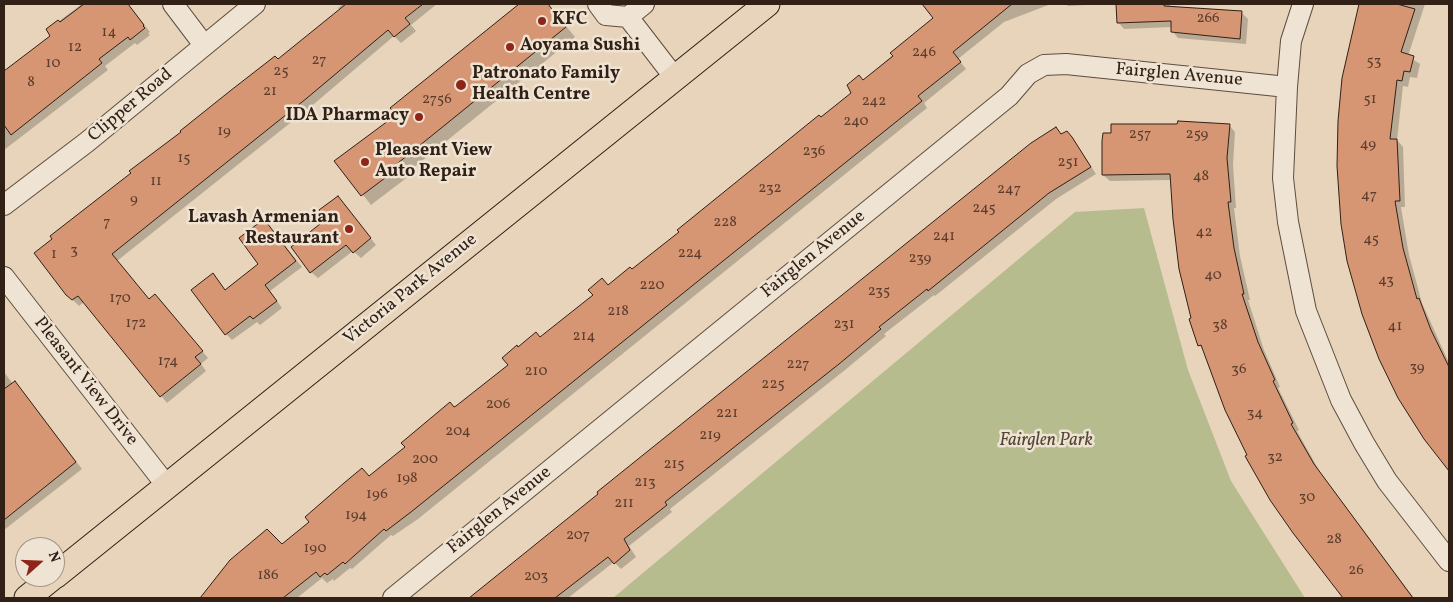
<!DOCTYPE html>
<style>
body{margin:0}
#map{position:relative;width:1453px;height:602px;overflow:hidden;background:#e7d4bb;font-family:Vollkorn,serif}
canvas{display:block}
.frame{position:absolute;inset:0;border:5px solid #302015;pointer-events:none}
.north{position:absolute;left:15px;top:537px;width:50px;height:50px;box-sizing:border-box;background:#efe3d3;border:1px solid #a39587;border-radius:50%;rotate:70deg;font-size:14px;font-weight:700;line-height:20px;text-align:center;color:#302015}
.north::after{content:'';display:block;margin:auto;width:18px;height:22px;background:#8f2418;clip-path:polygon(50% 0,100% 100%,50% 72%,0 100%)}
</style>
<div id="map">
<canvas width="1453" height="602"></canvas>
<div class="frame"></div>
<div class="north">N</div>
</div>
<script>
const g = document.querySelector('canvas').getContext('2d');
g.lineJoin = 'round';
function fillPath(path, color) { g.fillStyle = color; g.fill(path, 'evenodd'); }
const poly = rows => new Path2D(rows.map(r => 'M' + r).join(''));
function strokePath(path, color, width, dash) { g.strokeStyle = color; g.lineWidth = width; g.lineCap = dash ? 'butt' : 'round'; g.setLineDash(dash || []); g.stroke(path); }
function write(font, color, halo, rows, align = 'center') {
  g.font = font + ' Vollkorn,serif'; g.lineWidth = 5; g.setLineDash([]); g.textBaseline = 'middle'; g.strokeStyle = halo; g.fillStyle = color; for (const [text, x, y, turn = 0] of rows) {
    g.save(); g.translate(x, y); g.rotate((+turn || 0) * Math.PI / 180); g.textAlign = isNaN(turn) ? turn : align; if (halo) g.strokeText(text, 0, 0); g.fillText(text, 0, 0); g.restore();
  }
}
const green = poly([
 [1144,208,1188,370,1231,481,1305,598,613,598,1075,212]
]);
const shadow = poly([
 [82,4,128,4,150,32,148,33,150,35,137,45,135,43,105,66,108,70,4,150,4,74,52,36,47,30],
 [343,4,437,4,411,25,416,31,401,43,394,36,314,104,117,261,149,301,155,296,162,302,208,358,201,364,206,371,167,403,84,302,79,306,67,294,278,60,340,10,338,8],
 [521,4,548,4,575,37,407,173,409,176,371,205,336,161,398,115,392,108],
 [932,4,1051,4,1004,22,958,59,966,69,924,103,927,108,418,519,393,536,391,535,352,569,350,568,334,581,333,579,327,583,322,578,297,598,201,598,231,561,282,545,311,522,331,498,329,496,362,470,370,477,509,365,518,348,540,338,632,271,853,93,863,81,935,18,927,8],
 [1066,4,1103,4,1068,6],
 [1117,4,1170,4,1170,8,1241,12,1248,19,1246,44,1178,38,1172,31,1172,27,1124,29,1118,22],
 [1360,4,1425,4,1408,56,1420,64,1417,78,1410,77,1408,87,1403,86,1397,140,1403,147,1405,207,1401,207,1409,255,1422,303,1449,363,1449,471,1425,439,1344,78],
 [1229,125,1235,132,1233,165,1236,208,1234,208,1240,256,1250,300,1248,300,1264,350,1280,387,1278,388,1299,430,1297,431,1320,472,1414,598,1345,598,1271,499,1249,455,1204,350,1199,345,1193,319,1172,180,1110,181,1103,175],
 [1056,129,1062,135,1073,139,1096,174,1056,199,935,296,934,295,884,334,886,336,845,370,670,509,672,512,629,546,636,557,621,569,614,562,568,598,469,598],
 [338,197,376,245,361,258,353,251,318,278,311,272,327,220],
 [264,220,302,267,270,291,282,308,260,325,257,322,232,340,226,334,213,275,226,291,260,265],
 [4,372,13,384,15,383,21,389,82,469,4,530,4,446,22,431,4,407]
]);
const building = poly([
 [84,4,128,4,144,25,143,26,145,28,130,40,128,37,99,59,102,63,11,135,4,125,4,71,50,36,46,29,58,20,60,22,84,4],
 [346,4,423,4,405,18,410,24,394,37,388,30,307,98,112,254,149,299,155,294,203,351,195,357,201,364,160,397,78,296,72,300,66,295,34,253,52,239,50,236,131,173,129,171,181,132,180,131,230,91,275,56,278,59,346,4],
 [519,4,548,4,566,27,398,163,401,166,361,196,334,161,396,115,390,108,519,4],
 [922,4,1012,4,953,52,961,62,918,96,922,101,411,512,386,531,384,529,345,564,343,562,327,575,325,573,320,577,316,572,283,598,200,598,230,560,267,529,282,544,309,522,305,517,344,483,362,468,369,476,405,447,401,443,450,402,454,407,456,406,508,365,502,358,517,345,518,347,536,332,540,337,593,295,588,290,602,278,608,285,630,267,632,269,679,232,677,230,819,115,821,117,851,93,847,85,859,75,863,80,893,56,890,53,933,18,922,4],
 [1116,4,1164,4,1164,6,1242,11,1240,39,1171,32,1171,21,1117,23,1116,4],
 [1359,4,1397,4,1415,9,1401,52,1414,56,1410,72,1404,71,1402,81,1397,80,1390,139,1397,139,1400,201,1395,201,1403,248,1417,299,1419,298,1431,330,1449,367,1449,471,1424,439,1398,398,1379,359,1362,314,1347,261,1341,224,1337,166,1338,121,1342,78,1359,4],
 [1178,121,1230,124,1227,158,1231,202,1228,202,1234,248,1244,294,1242,294,1258,342,1275,380,1273,381,1293,423,1291,424,1314,464,1413,598,1343,598,1293,533,1270,500,1245,456,1247,455,1225,410,1201,345,1198,346,1189,319,1191,318,1179,269,1173,219,1170,174,1102,175,1102,141,1103,133,1111,133,1111,124,1177,124,1178,121],
 [1056,127,1061,134,1067,131,1072,137,1091,167,1049,193,928,291,927,289,879,327,881,329,839,364,665,502,667,505,624,539,630,550,614,564,608,557,555,598,469,598,598,494,597,492,852,287,1031,143,1056,127],
 [338,196,371,238,353,253,346,245,310,273,291,247,325,220,319,210,338,196],
 [264,219,296,261,265,285,277,301,253,319,250,316,225,335,191,290,213,273,225,290,258,264,239,238,264,219],
 [15,381,76,462,4,520,4,389,15,381]
]);
const minor = poly([
 [173,4,204,45],
 [598,4,606,15,628,17,644,4],
 [1303,4,1291,41,1287,87,1283,178,1288,222,1306,311,1341,400,1364,443,1387,481,1449,561],
 [628,17,675,78],
 [4,205,87,142,255,4],
 [4,277,167,486],
 [393,598,1009,96,1028,74,1044,65,1066,64,1287,87]
]);
const major = poly([
 [55,576,767,4],
 [27,598,53,577]
]);
const markers = [
 [542,21,5,"#8f2418"],
 [510,47,5,"#8f2418"],
 [461,85,6,"#8f2418"],
 [419,117,5,"#8f2418"],
 [365,162,5,"#8f2418"],
 [349,229,5,"#8f2418"]
];
const numberNames = [
 ["266",1208,19],
 ["14",109,33],
 ["12",75,48],
 ["246",924,53],
 ["27",319,61],
 ["53",1374,62],
 ["10",53,64],
 ["25",281,72],
 ["8",31,83],
 ["21",270,92],
 ["2756",437,100],
 ["51",1370,100],
 ["242",874,102],
 ["240",856,122],
 ["19",224,132],
 ["257",1140,135],
 ["259",1197,135],
 ["49",1368,145],
 ["236",814,152],
 ["15",184,159],
 ["251",1068,163],
 ["48",1201,177],
 ["11",156,182],
 ["232",770,189],
 ["247",1009,190],
 ["47",1369,196],
 ["9",134,200],
 ["245",984,209],
 ["7",107,223],
 ["228",725,223],
 ["42",1204,233],
 ["241",944,237],
 ["45",1371,240],
 ["3",74,251],
 ["224",690,254],
 ["1",54,255],
 ["239",920,259],
 ["40",1213,276],
 ["43",1386,281],
 ["220",652,286],
 ["235",879,292],
 ["170",120,299],
 ["218",618,312],
 ["172",136,324],
 ["231",844,325],
 ["38",1220,326],
 ["41",1395,327],
 ["214",584,337],
 ["174",168,362],
 ["227",798,365],
 ["39",1417,368],
 ["36",1239,370],
 ["210",536,372],
 ["225",773,385],
 ["206",498,405],
 ["221",727,414],
 ["34",1255,414],
 ["204",458,432],
 ["219",710,436],
 ["32",1275,458],
 ["200",425,460],
 ["215",674,465],
 ["198",407,479],
 ["213",645,483],
 ["196",377,495],
 ["30",1307,498],
 ["211",624,504],
 ["194",356,516],
 ["207",578,536],
 ["28",1334,540],
 ["190",315,549],
 ["26",1356,571],
 ["186",268,576],
 ["203",536,577]
];
const poiNames = [
 ["KFC",552,21],
 ["Aoyama Sushi",520,47],
 ["Patronato Family",472,75],
 ["Health Centre",472,96],
 ["IDA Pharmacy",409,117,"right"],
 ["Pleasent View",375,152],
 ["Auto Repair",375,173],
 ["Lavash Armenian",339,219,"right"],
 ["Restaurant",339,240,"right"]
];
const streetNames = [
 ["Fairglen Avenue",1179,76,5],
 ["Clipper Road",131,106,-40],
 ["Fairglen Avenue",814,255,-39],
 ["Victoria Park Avenue",411,290,-39],
 ["Pleasant View Drive",85,382,52],
 ["Fairglen Avenue",500,511,-39]
];
const parkNames = [
 ["Fairglen Park",1046,442]
];
fillPath(green, '#b7bc8f');
fillPath(shadow, '#0003');
fillPath(building, '#d69573');
strokePath(building, '#302015', 1);
strokePath(minor, '#5e4d3e', 22);
strokePath(major, '#302015', 27);
strokePath(minor, '#efe3d3', 20);
strokePath(major, '#e7d4bb', 25);
for (const [x, y, r, color] of markers) { const dot = new Path2D(); dot.arc(x, y, r, 0, 2 * Math.PI); g.fillStyle = color; g.fill(dot); strokePath(dot, '#efe3d3', 2); }
write('15px', '#5a3d2c', null, numberNames);
write('bold 18px', '#302015', '#efe3d3', poiNames, 'left');
write('18px', '#302015', '#efe3d3', streetNames);
write('italic 18px', '#524734', '#efe3d3', parkNames);
</script>
